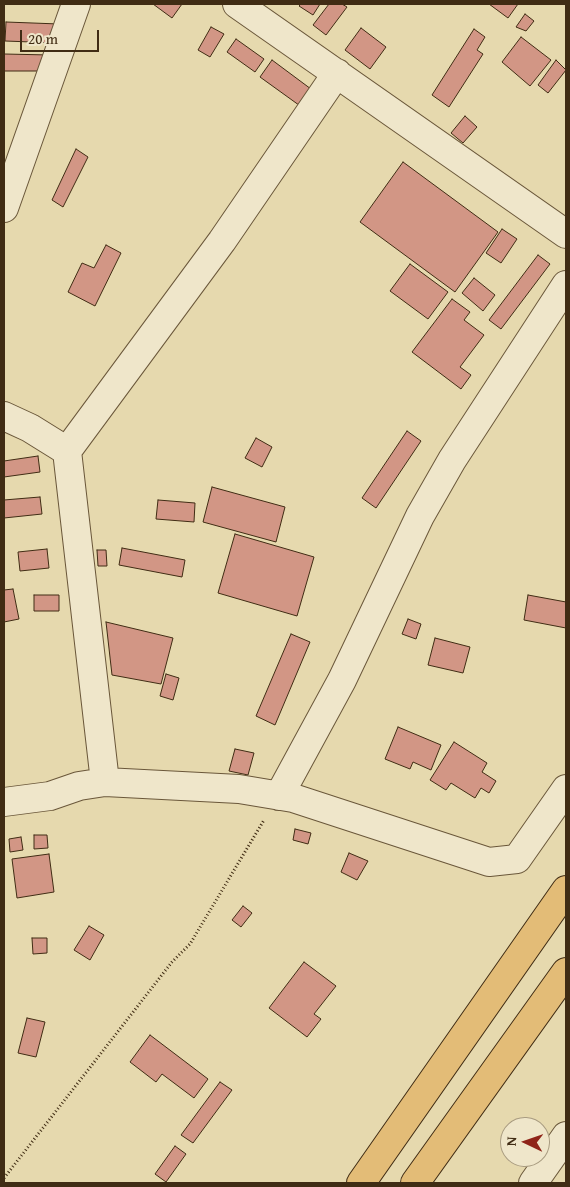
<!DOCTYPE html>
<style>
body{margin:0}
#map{position:relative;width:570px;height:1187px;overflow:hidden;background:#e6d9ae;font-family:"Gentium Book Plus",serif}
canvas{display:block}
.frame{position:absolute;inset:0;border:5px solid #402c14;pointer-events:none}
.north{position:absolute;left:500px;top:1117px;width:50px;height:50px;box-sizing:border-box;background:#efe6ca;border:1px solid #a99c81;border-radius:50%;rotate:273deg;font-size:14px;font-weight:700;line-height:20px;text-align:center;color:#402c14}
.north::after{content:'';display:block;margin:auto;width:18px;height:22px;background:#8f2418;clip-path:polygon(50% 0,100% 100%,50% 72%,0 100%)}
.scale{position:absolute;left:20px;top:30px;width:79px;height:22px;box-sizing:border-box;border:2px solid #402c14;border-top:0;padding-left:6px;font-size:15px;line-height:18px;white-space:nowrap;color:#402c14;-webkit-text-stroke:4px #efe6ca;paint-order:stroke}
</style>
<div id="map">
<canvas width="570" height="1187"></canvas>
<div class="frame"></div>
<div class="north">N</div>
<div class="scale">20 m</div>
</div>
<script>
const g = document.querySelector('canvas').getContext('2d');
g.lineJoin = 'round';
function fillPath(path, color) { g.fillStyle = color; g.fill(path, 'evenodd'); }
const poly = rows => new Path2D(rows.map(r => 'M' + r).join(''));
function strokePath(path, color, width, dash) { g.strokeStyle = color; g.lineWidth = width; g.lineCap = dash ? 'butt' : 'round'; g.setLineDash(dash || []); g.stroke(path); }
const building = poly([
 [153,4,182,4,172,18,153,4],
 [301,4,320,4,313,15,299,6,301,4],
 [329,4,342,4,347,7,326,35,313,25,329,4],
 [489,4,518,4,508,18,489,4],
 [525,14,534,21,526,31,516,27,525,14],
 [6,22,59,24,58,43,5,41,6,22],
 [211,27,224,34,210,57,198,50,211,27],
 [361,28,386,47,370,69,345,50,361,28],
 [474,29,485,37,477,50,483,54,449,107,432,95,474,29],
 [521,37,551,60,530,86,502,62,521,37],
 [236,39,264,59,255,72,227,52,236,39],
 [4,54,50,55,47,71,4,71,4,54],
 [272,60,315,92,303,108,260,77,272,60],
 [556,60,566,70,548,93,538,85,556,60],
 [465,116,477,127,463,143,451,133,465,116],
 [76,149,88,157,63,207,52,200,76,149],
 [403,162,498,232,455,292,360,222,403,162],
 [502,229,517,239,501,263,486,253,502,229],
 [106,245,121,253,95,306,68,292,82,263,94,268,106,245],
 [538,255,550,264,501,329,489,320,538,255],
 [410,264,448,292,428,319,390,291,410,264],
 [474,278,495,295,483,311,462,293,474,278],
 [452,299,470,312,464,320,484,335,460,367,471,375,461,389,412,352,452,299],
 [407,431,421,441,376,508,362,498,407,431],
 [256,438,272,447,262,467,245,458,256,438],
 [38,456,40,472,4,477,4,461,38,456],
 [212,487,285,507,276,542,203,522,212,487],
 [40,497,42,514,4,518,4,500,40,497],
 [158,500,195,503,194,522,156,519,158,500],
 [235,534,314,557,297,616,218,593,235,534],
 [122,548,185,560,182,577,119,565,122,548],
 [47,549,49,568,20,571,18,552,47,549],
 [97,550,106,550,107,566,98,566,97,550],
 [13,589,19,619,4,622,4,590,13,589],
 [34,595,59,595,59,611,34,611,34,595],
 [528,595,566,602,566,628,524,620,528,595],
 [408,619,421,624,416,639,402,634,408,619],
 [106,622,173,638,161,684,112,675,106,622],
 [291,634,310,642,275,725,256,716,291,634],
 [435,638,470,647,463,673,428,665,435,638],
 [166,674,179,678,173,700,160,696,166,674],
 [398,727,441,745,431,770,413,762,410,769,385,759,398,727],
 [454,742,487,763,482,772,496,781,489,793,481,788,475,798,451,783,446,790,430,780,454,742],
 [235,749,254,753,248,775,229,771,235,749],
 [295,829,311,833,308,844,293,840,295,829],
 [34,835,47,835,48,848,34,849,34,835],
 [21,837,23,850,10,852,9,839,21,837],
 [349,853,368,861,357,880,341,872,349,853],
 [49,854,54,892,17,898,12,859,49,854],
 [243,906,252,913,241,927,232,920,243,906],
 [89,926,104,935,90,960,74,950,89,926],
 [32,938,47,938,47,953,33,954,32,938],
 [304,962,336,986,314,1014,321,1019,307,1037,269,1008,304,962],
 [27,1018,45,1022,36,1057,18,1053,27,1018],
 [150,1035,208,1079,194,1098,162,1074,156,1082,130,1062,150,1035],
 [220,1082,232,1090,193,1143,181,1135,220,1082],
 [175,1146,186,1154,166,1182,155,1174,175,1146]
]);
const path = poly([
 [4,1178,172,962,190,944,264,820]
]);
const minor = poly([
 [237,4,566,234],
 [4,208,76,4],
 [4,416,30,428,67,451],
 [105,782,67,451,222,241,337,73],
 [279,796,342,680,420,516,452,460,566,285],
 [4,802,50,796,79,786,105,782,239,789,293,798,489,862,517,859,566,789],
 [533,1183,566,1136]
]);
const major = poly([
 [361,1183,566,890],
 [415,1183,566,972]
]);
fillPath(building, '#d29685');
strokePath(building, '#402c14', 1);
strokePath(minor, '#6a573a', 30);
strokePath(major, '#402c14', 30);
strokePath(path, '#402c14', 3, [1, 2.5]);
strokePath(minor, '#efe6ca', 28);
strokePath(major, '#e3bc77', 28);
</script>
